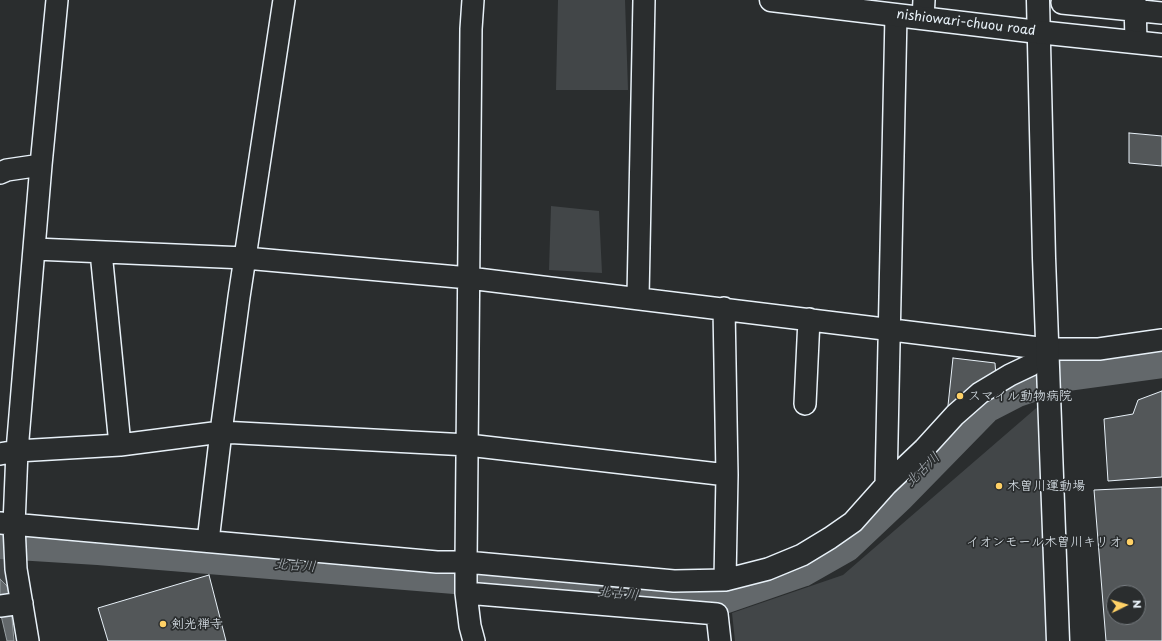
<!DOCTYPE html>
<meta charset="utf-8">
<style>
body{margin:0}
#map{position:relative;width:1162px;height:641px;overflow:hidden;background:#2a2d2e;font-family:"Playpen Sans",sans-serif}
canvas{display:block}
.north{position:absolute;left:1106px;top:585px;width:40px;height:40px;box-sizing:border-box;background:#2a2d2e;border:1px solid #767b7f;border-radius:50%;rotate:85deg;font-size:11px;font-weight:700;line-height:16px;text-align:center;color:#e8f1f8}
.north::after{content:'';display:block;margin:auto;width:14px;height:18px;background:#ffd166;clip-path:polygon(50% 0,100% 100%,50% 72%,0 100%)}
</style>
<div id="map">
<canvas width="1162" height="641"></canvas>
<div class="north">N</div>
</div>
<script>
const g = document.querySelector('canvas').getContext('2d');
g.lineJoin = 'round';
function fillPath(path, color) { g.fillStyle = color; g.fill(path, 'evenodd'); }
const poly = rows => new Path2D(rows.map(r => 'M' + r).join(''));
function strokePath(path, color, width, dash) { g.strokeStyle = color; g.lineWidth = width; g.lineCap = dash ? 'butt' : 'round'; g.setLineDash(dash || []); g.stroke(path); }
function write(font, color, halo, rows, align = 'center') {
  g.font = font + ' "Playpen Sans","Klee One",sans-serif'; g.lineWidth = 3.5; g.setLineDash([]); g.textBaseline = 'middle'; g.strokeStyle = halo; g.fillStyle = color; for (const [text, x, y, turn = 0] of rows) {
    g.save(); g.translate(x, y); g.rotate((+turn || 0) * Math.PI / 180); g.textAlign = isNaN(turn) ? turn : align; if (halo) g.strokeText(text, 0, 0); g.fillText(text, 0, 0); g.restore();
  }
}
const green = poly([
 [558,0,625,0,628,90,556,90],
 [551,206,599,211,602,273,549,270],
 [1049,397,1058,641,735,641,732,613,843,575],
 [0,546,9,546,10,597,7,586,0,579]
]);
const water = poly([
 [0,533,99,540,98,555,0,546,0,533],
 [0,579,7,586,10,597,14,641,7,641,0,611,0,579]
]);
const river = poly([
 [0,543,98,549,455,578,592,590,676,600,721,599,802,571,846,546,899,496,986,407,1017,391,1061,376,1162,362]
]);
const building = poly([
 [1129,133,1162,136,1162,166,1129,163,1129,133],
 [953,358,995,363,996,377,947,415,953,358],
 [1162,391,1162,477,1108,481,1104,419,1133,414,1138,400,1162,391],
 [1162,487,1162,641,1106,641,1094,490,1162,487],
 [1114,593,1138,593,1138,617,1114,617,1114,593],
 [209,575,226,641,108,641,98,608,209,575]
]);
const street = poly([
 [473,0,471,29,466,562,466,593,470,626,474,641],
 [1135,0,1136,42],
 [1062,3,1162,13],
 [923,18,924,0],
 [0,173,7,170,41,165],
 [35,249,245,258,469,278,1047,349,1099,349,1162,340],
 [101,252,120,445],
 [638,297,644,0],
 [805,404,809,319],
 [0,454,17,451,120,445,221,432,468,445,727,475],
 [886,485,896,15],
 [0,523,437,562,466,562,674,581,725,580,727,475,724,308],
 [208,541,221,432,239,297,284,0],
 [725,580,768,569,802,555,830,538,853,522,886,485,924,449,955,415,980,393,1010,375,1031,365],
 [466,593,717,614,720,641],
 [0,606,22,603],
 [28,641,16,569,14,525,17,451,41,165,57,0]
]);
const secondary = poly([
 [1038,0,1044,258,1058,641]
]);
const primary = poly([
 [771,0,1038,32,1162,45]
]);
const markers = [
 [960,396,4,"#ffd166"],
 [999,486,4,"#ffd166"],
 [1130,542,4,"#ffd166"],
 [163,624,4,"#ffd166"]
];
const streetNames = [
 ["nishiowari-chuou road",966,23,7]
];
const poiNames = [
 ["スマイル動物病院",968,396],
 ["木曽川運動場",1007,486],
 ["イオンモール木曽川キリオ",1122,542,"right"],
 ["剣光禅寺",171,624]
];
const waterNames = [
 ["北古川",923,470,-45],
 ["北古川",295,566,4],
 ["北古川",618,594,6]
];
fillPath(green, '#424648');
fillPath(water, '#63686b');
strokePath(water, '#989fa3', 1);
strokePath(river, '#63686b', 32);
fillPath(building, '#535759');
strokePath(building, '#e8f1f8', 1);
strokePath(street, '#e8f1f8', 24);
strokePath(secondary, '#e8f1f8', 25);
strokePath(primary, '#e8f1f8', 25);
strokePath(street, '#2a2d2e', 21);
strokePath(secondary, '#2a2d2e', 22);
strokePath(primary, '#2a2d2e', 22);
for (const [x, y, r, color] of markers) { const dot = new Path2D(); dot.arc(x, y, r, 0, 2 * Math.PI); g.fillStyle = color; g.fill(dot); strokePath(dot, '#2a2d2e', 1.5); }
write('13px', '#e8f1f8', '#2a2d2e', streetNames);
write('13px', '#e8f1f8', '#2a2d2e', poiNames, 'left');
write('italic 14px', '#acb3b9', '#2a2d2e', waterNames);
</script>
